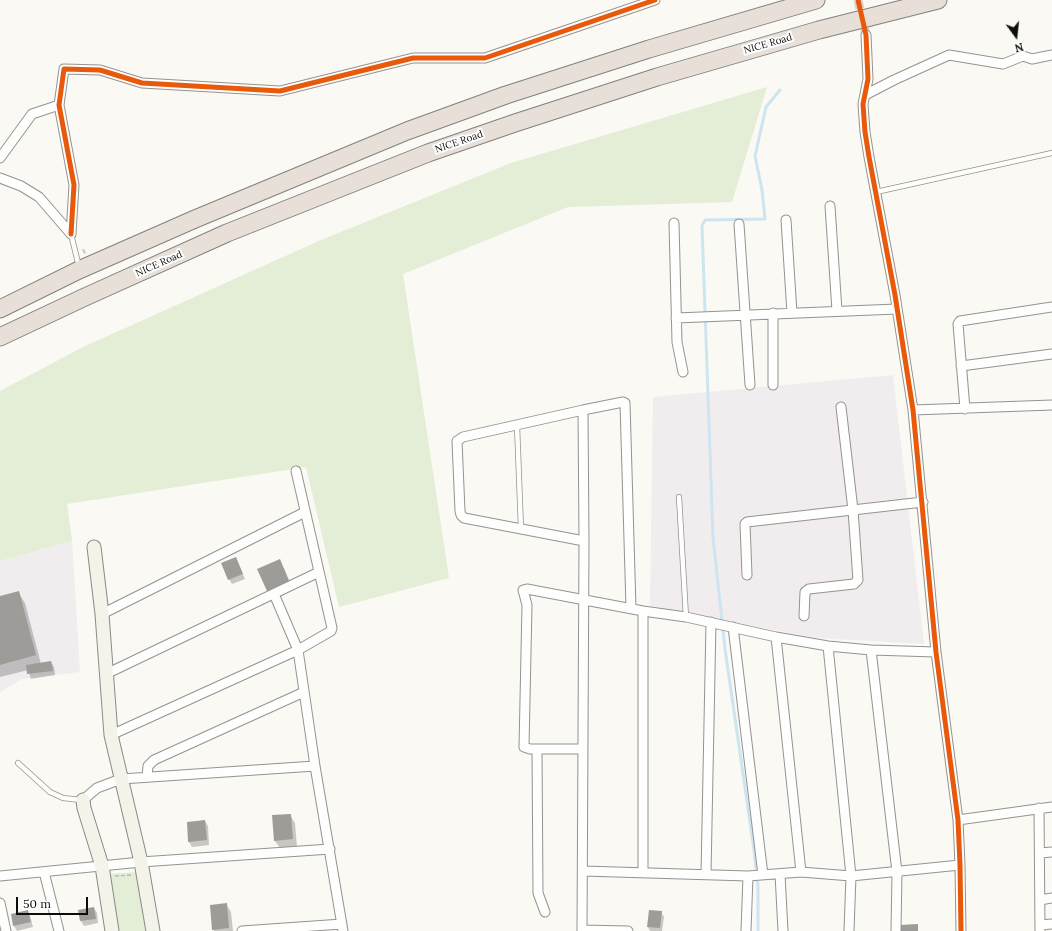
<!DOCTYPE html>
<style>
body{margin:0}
#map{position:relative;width:1052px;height:931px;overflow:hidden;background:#faf9f3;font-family:Lora,serif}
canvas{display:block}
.north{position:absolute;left:996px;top:16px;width:40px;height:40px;-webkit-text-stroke:3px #fff;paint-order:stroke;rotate:165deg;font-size:11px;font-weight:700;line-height:16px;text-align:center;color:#0d0d0d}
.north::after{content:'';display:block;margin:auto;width:14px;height:18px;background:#0d0d0d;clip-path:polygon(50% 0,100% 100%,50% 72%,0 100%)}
.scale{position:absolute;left:16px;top:897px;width:72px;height:18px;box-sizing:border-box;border:2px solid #0d0d0d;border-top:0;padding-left:5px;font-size:12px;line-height:14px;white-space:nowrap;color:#0d0d0d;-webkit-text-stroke:3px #fff;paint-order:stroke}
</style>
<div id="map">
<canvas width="1052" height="931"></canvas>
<div class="north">N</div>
<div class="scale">50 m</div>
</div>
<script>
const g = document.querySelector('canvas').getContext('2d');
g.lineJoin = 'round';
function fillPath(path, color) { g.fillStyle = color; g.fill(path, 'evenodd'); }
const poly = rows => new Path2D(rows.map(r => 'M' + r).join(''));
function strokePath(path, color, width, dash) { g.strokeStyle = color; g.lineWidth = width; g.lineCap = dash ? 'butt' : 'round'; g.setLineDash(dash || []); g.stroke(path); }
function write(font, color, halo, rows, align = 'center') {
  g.font = font + ' Lora,serif'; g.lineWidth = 4; g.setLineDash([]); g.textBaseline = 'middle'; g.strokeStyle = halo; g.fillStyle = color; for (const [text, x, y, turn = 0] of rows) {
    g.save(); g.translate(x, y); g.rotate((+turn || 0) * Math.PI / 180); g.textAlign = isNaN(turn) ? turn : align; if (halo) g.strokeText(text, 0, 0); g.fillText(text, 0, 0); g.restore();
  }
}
const industrial = poly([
 [893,375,924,644,816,638,650,606,653,397],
 [72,541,80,672,22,679,0,692,0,561]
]);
const green = poly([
 [767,87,732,202,568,207,403,274,449,578,339,607,306,467,67,504,72,541,0,561,0,391,81,348,321,240,511,163],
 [140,872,150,931,116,931,107,874]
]);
const shadow = poly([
 [82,249,84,249,86,253,84,254],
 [238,563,245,579,232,584,229,579],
 [284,568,293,590,272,598,267,590],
 [18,592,25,603,41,664,51,662,54,667,55,675,31,679,28,670,0,677,0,597],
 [290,815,295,823,297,847,280,848,275,841],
 [205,821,208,826,209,845,192,847,189,842],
 [226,904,231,912,233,931,214,931,213,929],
 [94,908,97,913,98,923,84,926,81,921],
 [27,911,30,916,33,927,17,931,14,926],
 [661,912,664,917,662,931,650,931,648,927]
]);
const stream = poly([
 [758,931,758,886,754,850,725,649,713,537,702,226,705,220,765,219,762,190,755,156,766,107,780,90]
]);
const building = poly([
 [236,557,243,574,228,580,221,563],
 [280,559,289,581,267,591,257,569],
 [19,591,36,655,0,665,0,596],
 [51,661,53,671,27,674,26,665],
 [291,814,293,839,274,841,272,815],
 [205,820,207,840,188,842,187,822],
 [227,903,229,928,212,930,210,905],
 [94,907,96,919,80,921,78,910],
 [28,910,31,922,13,926,11,914],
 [649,910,662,911,660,928,647,927],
 [918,924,918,931,900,931,900,925]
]);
const streetTunnel = poly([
 [858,0,866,35]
]);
const path = poly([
 [115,876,131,875]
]);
const lane = poly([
 [876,192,1052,153],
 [71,234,79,267],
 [517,425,521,529],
 [679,497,686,617],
 [18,763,50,792,63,798,81,800]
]);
const street = poly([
 [866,35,868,79,863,104,865,132,869,157,895,295,913,410,936,652,958,820,960,865,961,931],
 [865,95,894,80,949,55,1003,64,1023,56,1032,59,1052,55],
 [0,158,32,114,59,105],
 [0,178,21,186,39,197,71,234],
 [830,206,837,311],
 [786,220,792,313],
 [674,223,677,342,683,372],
 [739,224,750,385],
 [71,234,74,185,59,105,64,69,100,70,142,83,280,91,413,58,485,58,655,0],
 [773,313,773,385],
 [676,318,897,309],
 [961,366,1052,354],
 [965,409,958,324,960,321,1052,307],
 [913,410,1052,405],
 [584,541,464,518,461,515,460,511,457,441,463,437,583,410,623,402,625,403,631,608],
 [747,575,745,524,747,522,923,502],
 [274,594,298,650,331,631,332,628,296,471],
 [102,614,305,512],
 [804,616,805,592,809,589,854,584,858,580,853,510,841,407],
 [733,627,763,875],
 [776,637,801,872],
 [828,646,851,876,849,931],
 [871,650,897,872,896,931],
 [106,674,319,572],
 [111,735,298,650,315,766,343,931],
 [537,749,538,893,545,912],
 [583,749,530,749,524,747,527,605,523,590,527,589,643,611,686,617,776,637,828,646,871,650,936,652],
 [147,777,148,766,154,760,304,692],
 [83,800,97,788,121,779,315,766],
 [1039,808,1040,931],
 [958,820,1052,807],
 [1040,853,1052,852],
 [583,871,748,876,801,872,851,876,960,865],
 [44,872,59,931],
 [643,873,643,611],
 [706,874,711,622],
 [780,874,783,931],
 [0,876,141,862,330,849],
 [1040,900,1052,898],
 [0,903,6,931],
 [1040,925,1052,924],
 [582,930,628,931],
 [242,931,342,924],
 [582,931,584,541,583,410],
 [746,931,748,876]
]);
const secondary = poly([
 [94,547,102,614,111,735,141,862,153,931],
 [83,800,84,808,102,866,112,931]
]);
const highway = poly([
 [0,309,79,270,195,219,407,131,506,95,649,49,816,0],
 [0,337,85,297,227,233,428,153,515,123,657,77,819,30,938,0]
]);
const cycleway = poly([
 [858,0,866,35,868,79,863,104,865,132,869,157,895,295,913,410,936,652,958,820,960,865,961,931],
 [71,234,74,185,59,105,64,69,100,70,142,83,280,91,413,58,485,58,655,0]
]);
const streetNames = [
 ["NICE Road",768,44,-16],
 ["NICE Road",459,142,-19],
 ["NICE Road",159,264,-24]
];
fillPath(industrial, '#f1edef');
fillPath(green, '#e4edd5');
fillPath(shadow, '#0003');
strokePath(stream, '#cde5f0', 3);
fillPath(building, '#9e9c98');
strokePath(streetTunnel, '#d6d6d0', 9, [9, 4.5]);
strokePath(lane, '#949391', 6);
strokePath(street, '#949391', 11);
strokePath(secondary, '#8a8a87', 15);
strokePath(highway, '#81817e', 19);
strokePath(path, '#b8b8b7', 1.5, [4, 2]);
strokePath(lane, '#fefefd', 4.5);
strokePath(street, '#fefefd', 9);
strokePath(secondary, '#f4f3ea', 13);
strokePath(highway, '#e7dfd8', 17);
strokePath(cycleway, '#e8590c', 5);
write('10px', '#0d0d0d', '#fff', streetNames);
</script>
